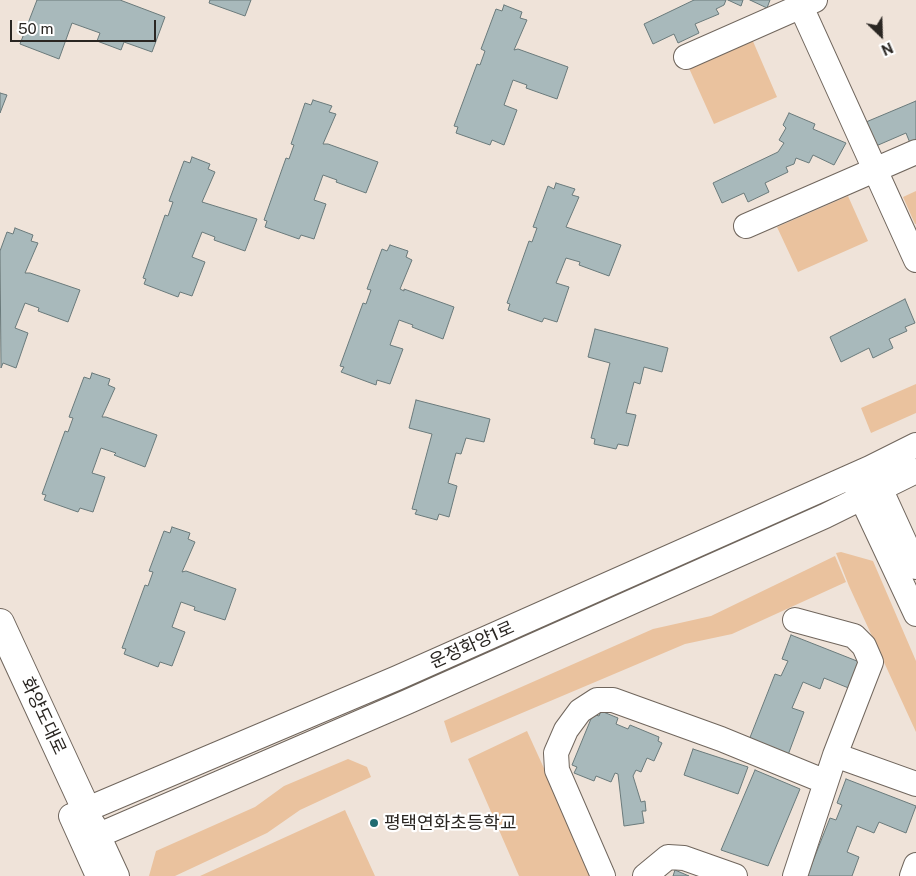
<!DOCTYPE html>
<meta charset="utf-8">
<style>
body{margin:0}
#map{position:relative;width:916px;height:876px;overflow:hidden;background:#efe3d9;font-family:"Public Sans",sans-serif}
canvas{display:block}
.north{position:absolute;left:856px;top:10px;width:50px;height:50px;-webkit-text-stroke:4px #fff;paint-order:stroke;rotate:156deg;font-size:14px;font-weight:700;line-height:20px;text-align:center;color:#2a2622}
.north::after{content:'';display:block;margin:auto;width:18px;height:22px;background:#2a2622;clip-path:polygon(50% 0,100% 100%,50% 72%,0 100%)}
.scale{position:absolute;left:10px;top:20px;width:146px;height:22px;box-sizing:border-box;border:2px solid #2a2622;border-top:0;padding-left:6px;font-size:15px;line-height:18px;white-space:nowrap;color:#2a2622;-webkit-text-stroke:4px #fff;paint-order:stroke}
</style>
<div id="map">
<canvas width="916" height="876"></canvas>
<div class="north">N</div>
<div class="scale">50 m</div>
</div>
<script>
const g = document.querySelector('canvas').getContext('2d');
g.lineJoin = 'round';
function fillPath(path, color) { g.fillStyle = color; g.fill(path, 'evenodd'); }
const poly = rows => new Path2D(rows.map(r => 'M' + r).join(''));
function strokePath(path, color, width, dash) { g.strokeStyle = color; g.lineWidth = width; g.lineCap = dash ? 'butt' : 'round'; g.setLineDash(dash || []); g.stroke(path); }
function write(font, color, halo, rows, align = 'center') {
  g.font = font + ' "Public Sans","Noto Sans KR",sans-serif'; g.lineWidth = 4.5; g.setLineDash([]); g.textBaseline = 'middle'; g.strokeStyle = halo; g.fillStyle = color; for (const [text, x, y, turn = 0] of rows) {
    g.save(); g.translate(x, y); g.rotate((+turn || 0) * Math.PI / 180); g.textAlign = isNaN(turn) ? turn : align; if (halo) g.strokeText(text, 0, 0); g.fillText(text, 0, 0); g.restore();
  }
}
const green = poly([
 [752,39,777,97,714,124,688,66],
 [916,191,916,224,915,224,903,197],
 [848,196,868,241,798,272,777,227],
 [916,384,916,413,871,433,861,408],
 [841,552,873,561,916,661,916,732,849,586,836,553],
 [835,556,846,582,732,634,685,644,451,743,444,721,653,629,711,616],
 [527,731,593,876,519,876,468,759],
 [348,759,367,767,371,777,300,810,267,833,175,876,149,876,156,851,255,807,284,786],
 [345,810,375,876,200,876]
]);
const building = poly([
 [37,0,120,0,165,17,152,52,124,42,121,50,97,41,100,33,72,23,59,59,20,44,37,0],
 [210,0,251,0,245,16,209,3,210,0],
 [694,0,726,0,724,5,716,9,719,14,695,24,699,33,678,43,674,34,653,44,644,24,694,0],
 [728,0,743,0,741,6,728,0],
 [750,0,770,0,767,8,750,0],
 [504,5,522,12,520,18,527,20,514,50,518,49,568,67,557,99,526,88,527,85,513,80,504,105,517,110,504,145,492,140,490,145,456,133,458,127,454,126,477,64,480,65,485,51,481,49,496,9,502,11,504,5],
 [0,93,7,95,0,113,0,93],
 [313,100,332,106,329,112,336,114,323,144,328,144,378,162,366,193,336,182,337,180,323,175,314,200,326,204,314,239,301,235,299,239,265,227,267,221,264,220,286,158,289,159,294,145,291,144,305,103,311,105,313,100],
 [916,101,916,141,910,143,906,133,876,146,866,122,916,101],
 [789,113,815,124,813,129,846,143,834,165,813,155,809,163,796,158,794,164,786,167,788,172,765,183,769,192,748,202,744,193,722,203,713,183,778,152,784,143,779,140,786,128,783,125,789,113],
 [192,157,210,164,208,169,215,172,202,202,257,219,245,251,214,240,215,237,202,232,192,257,205,262,192,296,180,292,178,297,144,284,146,279,143,278,165,215,168,216,173,202,169,201,184,161,190,163,192,157],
 [556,183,575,189,572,195,579,197,566,227,621,245,609,276,579,265,580,262,566,258,556,283,569,287,557,322,544,318,542,322,508,310,510,304,507,303,529,241,532,242,537,228,533,227,548,186,554,189,556,183],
 [15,228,33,235,31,241,38,243,25,273,30,273,80,290,68,322,38,311,39,308,25,303,15,328,28,333,16,368,3,363,1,368,0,251,7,232,13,234,15,228],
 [390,245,408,251,406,257,412,260,400,289,404,291,404,289,454,307,443,339,412,327,413,325,399,320,390,345,403,349,390,384,377,380,376,385,341,372,344,367,340,366,363,303,366,304,371,290,367,289,382,249,387,251,390,245],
 [905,299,915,323,905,327,907,331,889,339,893,348,873,358,869,348,841,362,830,337,905,299],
 [595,329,668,348,662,372,644,367,640,384,634,382,626,413,636,415,628,446,618,444,616,449,594,444,595,439,591,438,610,363,588,357,595,329],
 [92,373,110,379,108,385,115,388,102,417,106,417,157,435,145,467,114,455,116,453,101,448,92,473,105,477,93,512,80,508,78,512,44,500,46,495,42,494,65,431,68,432,73,418,69,417,84,377,90,379,92,373],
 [416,400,490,419,484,442,466,438,461,454,456,453,448,483,457,486,449,517,439,514,437,520,415,514,417,510,412,509,432,434,409,428,416,400],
 [172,527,190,533,188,539,195,542,182,572,186,571,236,589,225,620,194,610,195,607,181,602,172,627,185,632,172,666,160,662,158,667,124,654,126,649,122,648,145,585,148,586,153,572,149,571,164,531,170,533,172,527],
 [791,635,862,663,851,689,824,678,820,689,803,682,792,708,804,712,788,755,749,740,775,674,781,676,788,661,782,659,791,635],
 [601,711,618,718,616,724,628,729,630,725,659,737,658,741,662,743,654,761,647,758,641,772,636,770,633,776,641,802,645,801,646,811,642,811,644,823,624,826,618,774,615,773,611,782,596,776,594,781,574,773,577,767,572,765,593,714,599,716,601,711],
 [693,749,748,767,738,794,684,775,693,749],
 [755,770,800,789,768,866,721,850,755,770],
 [846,779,916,806,906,833,879,822,874,833,857,826,847,852,859,857,852,876,807,876,830,818,836,820,842,805,837,803,846,779],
 [675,870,689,876,673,876,675,870]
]);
const minor = poly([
 [798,0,916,260],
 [686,57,815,0],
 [746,226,916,152],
 [874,475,916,567],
 [855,484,916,614],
 [835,755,916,784],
 [93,824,117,876],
 [83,842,407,702,825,516,916,471],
 [98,876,71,816,397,678,870,468,916,445],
 [603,876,557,770,556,753,566,730,580,711,597,700,613,700,721,739,826,782],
 [645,876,668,857,684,858,735,876],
 [795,876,835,755,871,662,864,646,854,636,795,620],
 [912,876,916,865]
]);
const major = poly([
 [0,623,86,809]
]);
const markers = [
 [374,823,5,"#206c72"]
];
const streetNames = [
 ["운정화양1로",472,645,-24],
 ["화양도대로",43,716,65]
];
const poiNames = [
 ["평택연화초등학교",384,823]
];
fillPath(green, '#eac29e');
fillPath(building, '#a8b9bb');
strokePath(building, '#6a7a7b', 1);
strokePath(minor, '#70665d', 26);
strokePath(major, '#70665d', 30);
strokePath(minor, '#fff', 24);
strokePath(major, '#fff', 28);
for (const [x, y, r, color] of markers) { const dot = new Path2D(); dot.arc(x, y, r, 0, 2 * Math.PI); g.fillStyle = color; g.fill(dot); strokePath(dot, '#fff', 2); }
write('18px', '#2a2622', '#fff', streetNames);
write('18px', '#2a2622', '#fff', poiNames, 'left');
</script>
